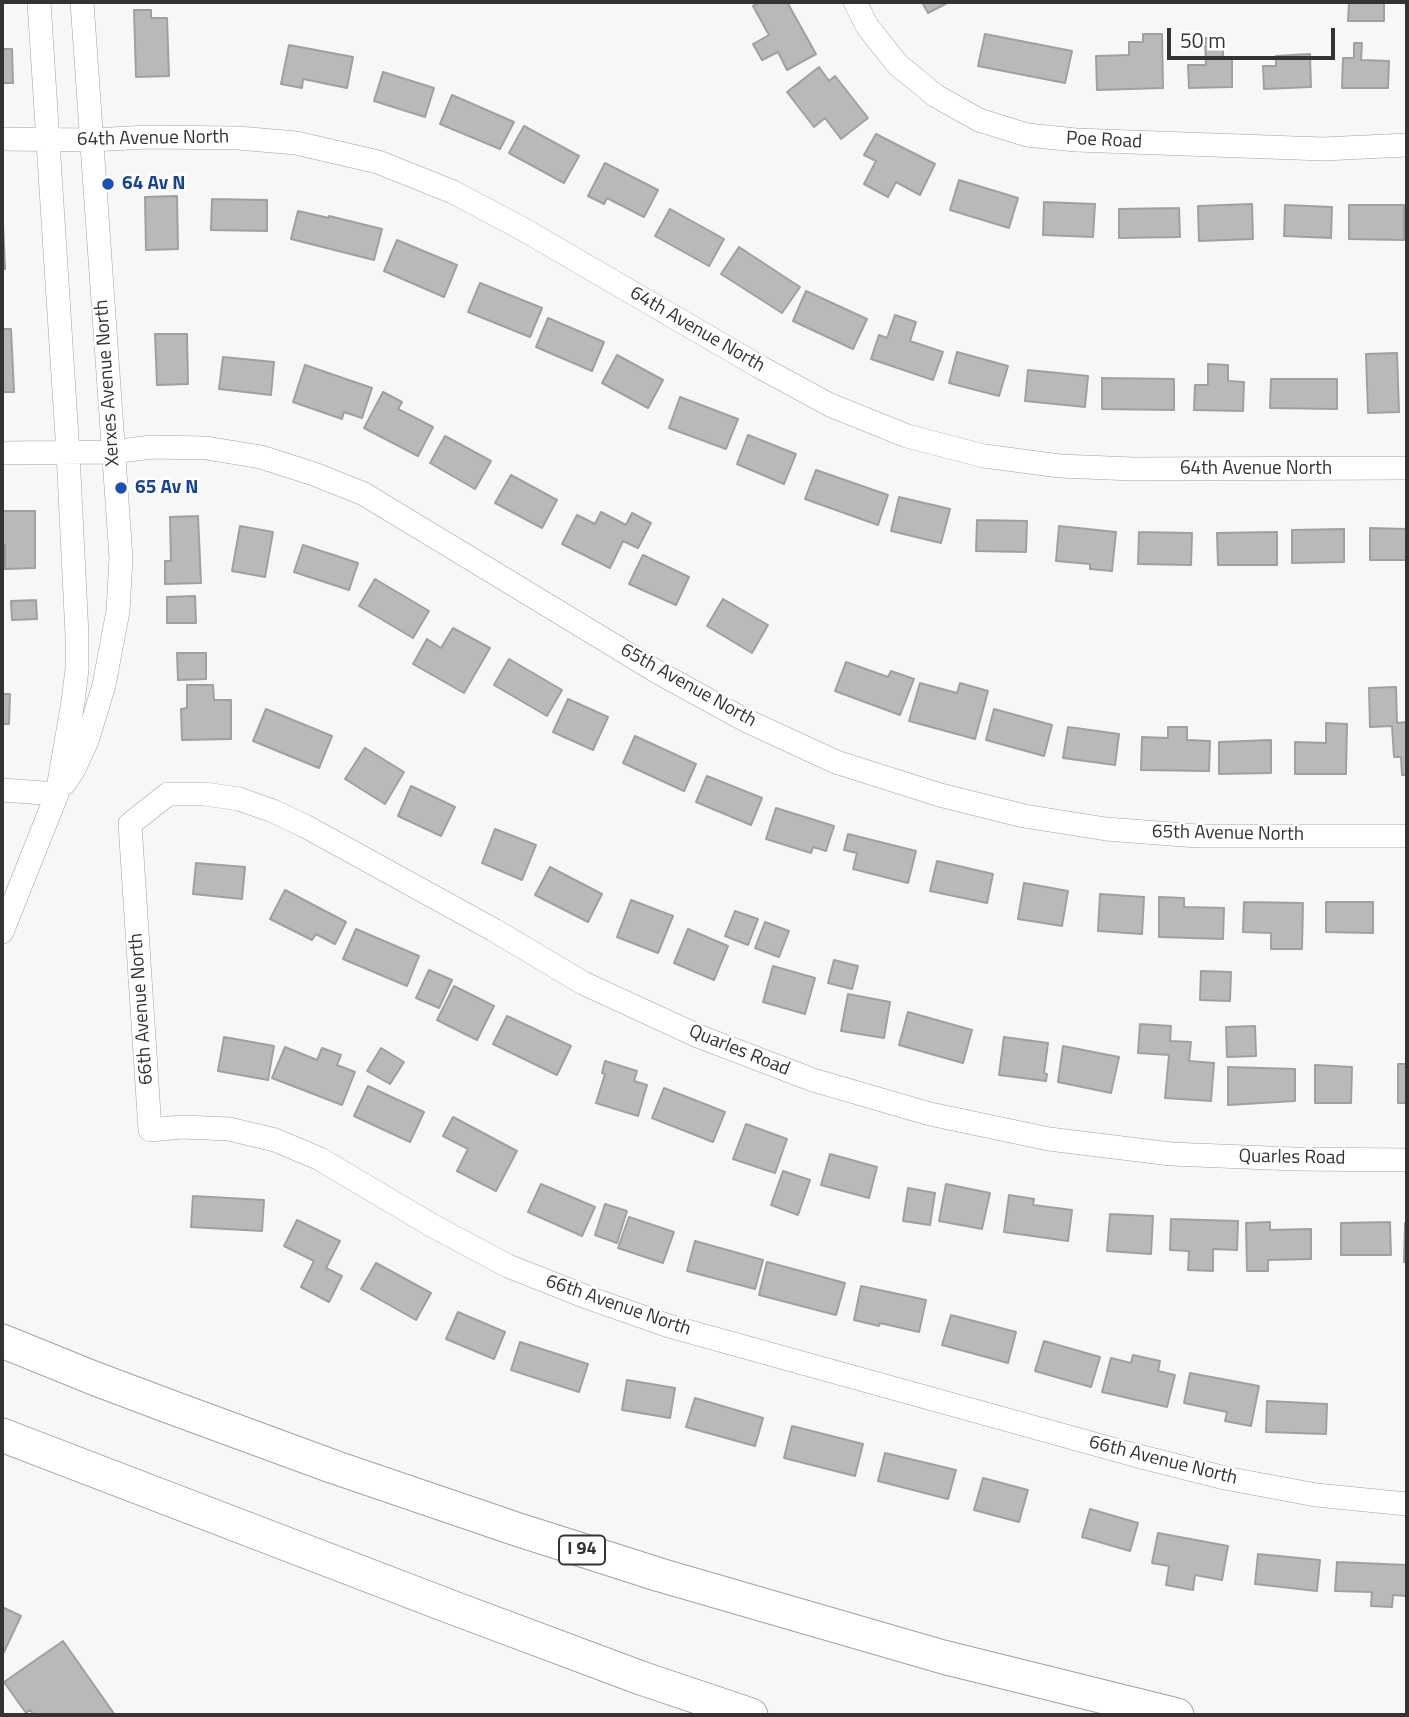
<!DOCTYPE html>
<style>
body{margin:0}
#map{position:relative;width:1409px;height:1717px;overflow:hidden;background:#f7f7f8;font-family:"Titillium Web",sans-serif}
canvas{display:block}
.frame{position:absolute;inset:0;border:4px solid #333334;pointer-events:none}
.scale{position:absolute;left:1167px;top:28px;width:168px;height:32px;box-sizing:border-box;border:4px solid #333334;border-top:0;padding-left:9px;font-size:21px;line-height:24px;white-space:nowrap;color:#333334;-webkit-text-stroke:5px #fff;paint-order:stroke}
</style>
<div id="map">
<canvas width="1409" height="1717"></canvas>
<div class="frame"></div>
<div class="scale">50 m</div>
</div>
<script>
const g = document.querySelector('canvas').getContext('2d');
g.lineJoin = 'round';
function fillPath(path, color) { g.fillStyle = color; g.fill(path, 'evenodd'); }
const poly = rows => new Path2D(rows.map(r => 'M' + r).join(''));
function strokePath(path, color, width, dash) { g.strokeStyle = color; g.lineWidth = width; g.lineCap = dash ? 'butt' : 'round'; g.setLineDash(dash || []); g.stroke(path); }
function write(font, color, halo, rows, align = 'center') {
  g.font = font + ' "Titillium Web",sans-serif'; g.lineWidth = 5; g.setLineDash([]); g.textBaseline = 'middle'; g.strokeStyle = halo; g.fillStyle = color; for (const [text, x, y, turn = 0] of rows) {
    g.save(); g.translate(x, y); g.rotate((+turn || 0) * Math.PI / 180); g.textAlign = isNaN(turn) ? turn : align; if (halo) g.strokeText(text, 0, 0); g.fillText(text, 0, 0); g.restore();
  }
}
const building = poly([
 [761,2,787,2,816,54,787,70,778,52,762,60,753,44,769,35,753,6,761,2],
 [922,2,949,2,928,13,922,2],
 [1349,2,1384,2,1384,21,1348,21,1349,2],
 [134,10,151,10,151,18,167,18,169,76,136,77,134,10],
 [985,34,1072,51,1065,83,978,66,985,34],
 [1143,34,1162,34,1163,88,1097,90,1096,56,1129,55,1129,42,1143,42,1143,34],
 [1223,37,1223,59,1232,59,1232,87,1189,88,1188,65,1206,65,1205,38,1223,37],
 [1354,43,1362,43,1361,60,1389,61,1388,88,1342,88,1343,58,1354,58,1354,43],
 [289,45,353,57,347,88,303,79,302,88,281,84,289,45],
 [2,49,12,49,13,83,2,83,2,49],
 [1310,54,1311,87,1264,89,1263,66,1276,66,1276,56,1310,54],
 [819,67,829,81,835,76,868,118,841,139,825,118,814,127,787,92,819,67],
 [383,72,434,88,425,117,374,101,383,72],
 [452,95,514,122,500,149,440,124,452,95],
 [524,126,579,156,564,183,509,153,524,126],
 [876,134,935,164,920,195,896,182,888,197,864,184,876,161,864,155,876,134],
 [605,163,658,190,644,217,607,198,604,204,588,196,605,163],
 [959,180,1018,198,1009,228,950,210,959,180],
 [177,196,178,249,146,250,145,197,177,196],
 [212,199,267,200,267,231,211,230,212,199],
 [2,201,5,269,2,269,2,201],
 [1044,202,1095,204,1093,237,1043,235,1044,202],
 [1252,204,1253,239,1199,241,1198,206,1252,204],
 [1285,205,1332,207,1331,238,1284,236,1285,205],
 [1349,205,1404,205,1404,240,1349,239,1349,205],
 [1179,208,1180,237,1119,238,1119,209,1179,208],
 [670,209,724,239,709,266,655,236,670,209],
 [298,211,329,218,329,216,382,229,374,260,291,239,298,211],
 [397,240,457,265,444,297,384,271,397,240],
 [739,247,800,287,782,313,721,274,739,247],
 [480,283,542,308,530,337,468,312,480,283],
 [806,291,867,319,853,349,793,321,806,291],
 [895,315,916,322,910,341,943,352,933,380,871,359,879,335,887,338,895,315],
 [548,318,604,342,592,371,536,347,548,318],
 [2,329,11,329,14,392,2,392,2,329],
 [155,334,187,334,188,384,157,385,155,334],
 [957,352,1008,366,999,396,949,383,957,352],
 [1397,353,1399,412,1368,413,1366,354,1397,353],
 [617,355,663,380,648,408,602,383,617,355],
 [223,357,274,362,271,395,219,389,223,357],
 [1208,364,1228,365,1228,381,1244,382,1243,411,1194,410,1195,385,1208,385,1208,364],
 [305,365,372,388,362,418,344,412,342,419,293,402,305,365],
 [1028,370,1088,376,1085,407,1025,401,1028,370],
 [1102,378,1174,379,1174,410,1102,409,1102,378],
 [1271,379,1337,379,1337,409,1270,408,1271,379],
 [383,392,402,402,398,409,433,427,418,456,364,428,383,392],
 [680,397,738,419,726,449,669,428,680,397],
 [748,435,796,454,784,484,737,464,748,435],
 [445,436,491,461,475,489,430,463,445,436],
 [816,470,888,495,878,525,805,499,816,470],
 [511,475,557,500,542,528,495,503,511,475],
 [899,497,950,509,941,543,891,531,899,497],
 [2,511,35,511,35,568,5,569,5,545,2,545,2,511],
 [601,512,626,525,632,513,651,523,638,548,623,541,610,568,562,544,577,515,595,524,601,512],
 [198,516,201,583,165,584,165,561,171,561,170,517,198,516],
 [977,520,1027,521,1026,552,976,551,977,520],
 [240,526,273,532,265,577,232,571,240,526],
 [1059,526,1116,532,1112,571,1090,569,1090,564,1056,561,1059,526],
 [1370,528,1407,529,1407,560,1370,560,1370,528],
 [1344,529,1344,562,1292,563,1292,530,1344,529],
 [1139,532,1192,533,1191,565,1138,564,1139,532],
 [1277,532,1277,565,1218,565,1217,533,1277,532],
 [303,545,358,563,349,590,294,572,303,545],
 [643,555,689,577,676,605,629,584,643,555],
 [375,579,429,611,413,638,359,606,375,579],
 [195,596,196,623,167,623,167,597,195,596],
 [723,599,768,625,752,653,707,626,723,599],
 [36,600,37,619,12,620,11,601,36,600],
 [453,628,490,648,464,693,413,664,427,639,441,648,453,628],
 [177,653,206,653,206,679,178,680,177,653],
 [509,659,562,690,547,716,494,685,509,659],
 [846,662,888,677,891,671,914,679,900,715,835,691,846,662],
 [920,683,957,693,960,683,988,691,975,739,909,721,920,683],
 [187,685,213,685,214,700,231,700,231,739,182,740,181,709,187,708,187,685],
 [1396,687,1397,723,1407,722,1407,775,1402,775,1401,757,1394,757,1392,726,1370,727,1369,688,1396,687],
 [2,694,10,694,9,724,2,724,2,694],
 [568,699,608,717,593,750,553,732,568,699],
 [266,709,332,736,319,768,253,741,266,709],
 [994,709,1052,725,1044,756,986,740,994,709],
 [1326,723,1347,724,1346,774,1295,774,1295,742,1326,743,1326,723],
 [1068,727,1119,734,1115,765,1063,758,1068,727],
 [1168,727,1187,727,1187,740,1210,741,1209,771,1141,770,1142,737,1168,738,1168,727],
 [635,736,696,764,684,791,623,763,635,736],
 [1271,740,1271,773,1219,774,1219,742,1271,740],
 [365,748,404,772,385,804,345,779,365,748],
 [707,776,762,798,751,825,696,802,707,776],
 [411,786,455,807,441,836,398,816,411,786],
 [776,808,834,826,826,851,813,847,811,853,766,839,776,808],
 [495,829,536,845,522,880,482,863,495,829],
 [848,834,916,851,908,883,853,869,857,853,844,850,848,834],
 [937,861,993,874,987,903,930,891,937,861],
 [196,863,245,867,242,899,193,894,196,863],
 [550,867,602,894,588,922,535,895,550,867],
 [1024,883,1068,891,1062,926,1018,919,1024,883],
 [285,890,346,922,335,944,316,934,312,940,270,919,285,890],
 [1100,894,1144,897,1142,934,1098,931,1100,894],
 [1159,897,1184,898,1184,907,1224,908,1223,939,1159,937,1159,897],
 [631,900,673,916,658,953,617,937,631,900],
 [1244,902,1303,903,1302,949,1271,949,1271,933,1243,932,1244,902],
 [1326,902,1373,902,1373,933,1326,932,1326,902],
 [735,911,758,919,748,945,725,936,735,911],
 [765,922,789,931,779,957,755,948,765,922],
 [356,929,419,956,407,986,343,959,356,929],
 [688,929,728,946,714,980,674,963,688,929],
 [834,960,858,966,852,989,828,983,834,960],
 [773,966,815,978,805,1014,763,1002,773,966],
 [429,970,452,980,439,1008,416,998,429,970],
 [1201,971,1231,972,1230,1001,1200,1000,1201,971],
 [454,986,494,1006,477,1040,437,1020,454,986],
 [848,994,890,1002,884,1038,841,1031,848,994],
 [908,1012,972,1030,963,1063,899,1045,908,1012],
 [507,1016,571,1046,557,1075,493,1044,507,1016],
 [1140,1024,1171,1026,1170,1041,1191,1042,1189,1061,1214,1063,1211,1101,1165,1098,1169,1055,1138,1053,1140,1024],
 [1255,1026,1256,1056,1227,1057,1226,1027,1255,1026],
 [224,1037,274,1046,268,1080,218,1071,224,1037],
 [1004,1037,1048,1043,1044,1073,1047,1074,1046,1081,999,1075,1004,1037],
 [1063,1046,1119,1057,1111,1093,1058,1082,1063,1046],
 [285,1047,317,1060,322,1048,341,1055,337,1065,355,1072,342,1105,272,1078,285,1047],
 [381,1048,404,1062,390,1084,367,1071,381,1048],
 [605,1061,637,1071,634,1081,647,1085,638,1116,596,1103,605,1074,602,1073,605,1061],
 [1398,1064,1407,1064,1407,1103,1398,1103,1398,1064],
 [1315,1065,1352,1067,1351,1103,1315,1103,1315,1065],
 [1228,1067,1295,1069,1295,1101,1228,1105,1228,1067],
 [368,1086,424,1112,410,1142,354,1116,368,1086],
 [664,1088,725,1112,713,1142,652,1118,664,1088],
 [453,1117,517,1151,496,1191,457,1171,468,1149,443,1136,453,1117],
 [746,1124,787,1139,775,1173,733,1159,746,1124],
 [830,1154,877,1167,869,1198,821,1185,830,1154],
 [783,1171,810,1180,798,1215,771,1205,783,1171],
 [541,1184,595,1207,582,1236,528,1212,541,1184],
 [946,1184,990,1193,982,1229,939,1221,946,1184],
 [908,1188,935,1193,930,1225,903,1221,908,1188],
 [1009,1195,1034,1199,1033,1205,1072,1210,1068,1241,1004,1232,1009,1195],
 [193,1196,264,1200,262,1231,191,1227,193,1196],
 [605,1204,627,1211,617,1243,595,1235,605,1204],
 [1110,1214,1153,1216,1151,1254,1107,1251,1110,1214],
 [629,1217,674,1232,663,1263,618,1248,629,1217],
 [1171,1219,1238,1221,1237,1250,1213,1249,1213,1271,1188,1270,1189,1251,1170,1250,1171,1219],
 [297,1220,340,1241,326,1268,342,1276,329,1302,301,1287,314,1261,284,1246,297,1220],
 [1270,1222,1270,1230,1311,1229,1311,1259,1268,1260,1268,1271,1247,1271,1246,1223,1270,1222],
 [1390,1222,1391,1255,1341,1255,1341,1223,1390,1222],
 [1405,1223,1407,1223,1407,1262,1404,1262,1405,1223],
 [695,1241,763,1260,755,1289,687,1271,695,1241],
 [767,1262,845,1283,836,1315,759,1295,767,1262],
 [376,1263,431,1293,416,1320,361,1289,376,1263],
 [861,1286,926,1300,919,1332,880,1323,879,1326,854,1320,861,1286],
 [458,1312,505,1332,494,1359,446,1339,458,1312],
 [951,1315,1016,1332,1008,1363,942,1345,951,1315],
 [1044,1341,1100,1357,1091,1387,1035,1371,1044,1341],
 [520,1342,588,1364,579,1392,511,1370,520,1342],
 [1133,1355,1160,1361,1158,1371,1175,1375,1167,1407,1102,1392,1111,1358,1131,1363,1133,1355],
 [1190,1373,1259,1386,1251,1426,1225,1421,1227,1412,1184,1403,1190,1373],
 [627,1380,675,1388,670,1418,622,1410,627,1380],
 [695,1398,763,1418,755,1446,686,1427,695,1398],
 [1267,1401,1327,1404,1326,1434,1266,1432,1267,1401],
 [792,1426,863,1444,855,1476,784,1458,792,1426],
 [885,1453,956,1470,948,1499,878,1481,885,1453],
 [983,1478,1028,1490,1019,1522,974,1510,983,1478],
 [1090,1509,1138,1523,1130,1551,1082,1537,1090,1509],
 [1158,1533,1228,1546,1222,1580,1195,1575,1193,1590,1166,1585,1169,1566,1152,1563,1158,1533],
 [1258,1554,1320,1560,1317,1591,1255,1584,1258,1554],
 [1337,1562,1407,1565,1407,1596,1393,1595,1392,1607,1371,1606,1372,1592,1335,1591,1337,1562],
 [2,1607,21,1616,2,1656,2,1607],
 [63,1641,115,1715,34,1715,30,1710,26,1713,4,1682,63,1641]
]);
const minor = poly([
 [855,2,867,26,898,65,936,96,979,120,1027,135,1076,140,1323,149,1407,145],
 [2,139,92,140,149,137,238,138,296,143,378,162,453,192,521,228,760,367,830,405,907,436,984,456,1060,466,1133,469,1407,468],
 [2,453,112,452,152,447,206,448,261,457,314,474,364,494,661,674,745,720,836,762,940,795,1024,816,1106,829,1197,836,1407,836],
 [65,783,74,769,87,741,104,685,118,611,121,558,82,2],
 [2,790,57,794],
 [2,932,57,794,73,702,77,669,77,635,68,453,39,2],
 [1407,1160,1294,1159,1171,1154,1049,1139,930,1114,813,1080,698,1036,583,983,494,930,305,826,273,811,239,799,205,794,168,794,130,824,150,1130,182,1127,229,1129,275,1140,320,1159,433,1226,508,1266,589,1298,669,1326,1134,1455,1225,1478,1316,1495,1407,1504]
]);
const highway = poly([
 [2,1341,96,1379,176,1409,334,1467,516,1529,660,1575,943,1657,1177,1715],
 [2,1435,451,1607,641,1678,751,1715]
]);
const markers = [
 [108,184,7,"#1a4fb4"],
 [121,488,7,"#1a4fb4"]
];
const shields = [
 [582,1550,46]
];
const shieldNames = [
 ["I 94",582,1550]
];
const streetNames = [
 ["64th Avenue North",153,139,-1],
 ["Poe Road",1104,141,3],
 ["64th Avenue North",697,330,30],
 ["Xerxes Avenue North",108,383,-94],
 ["64th Avenue North",1256,469],
 ["65th Avenue North",688,686,29],
 ["65th Avenue North",1228,834,1],
 ["66th Avenue North",142,1009,-94],
 ["Quarles Road",739,1051,22],
 ["Quarles Road",1292,1158,1],
 ["66th Avenue North",618,1306,19],
 ["66th Avenue North",1163,1461,14]
];
const transitNames = [
 ["64 Av N",122,184],
 ["65 Av N",135,488]
];
fillPath(building, '#b9b9bb');
strokePath(building, '#a0a0a1', 2);
strokePath(minor, '#a2a2a4', 24);
strokePath(highway, '#a2a2a4', 35);
strokePath(minor, '#fff', 23);
strokePath(highway, '#fff', 33);
for (const [x, y, r, color] of markers) { const dot = new Path2D(); dot.arc(x, y, r, 0, 2 * Math.PI); g.fillStyle = color; g.fill(dot); strokePath(dot, '#fff', 2.5); }
for (const [x, y, w] of shields) { const box = new Path2D(); box.roundRect(x - w / 2, y - 14.5, w, 29, 5); g.fillStyle = '#fff'; g.fill(box); strokePath(box, '#333334', 2); }
write('bold 18px', '#333334', null, shieldNames);
write('19px', '#333334', '#fff', streetNames);
write('bold 19px', '#164399', '#fff', transitNames, 'left');
</script>
